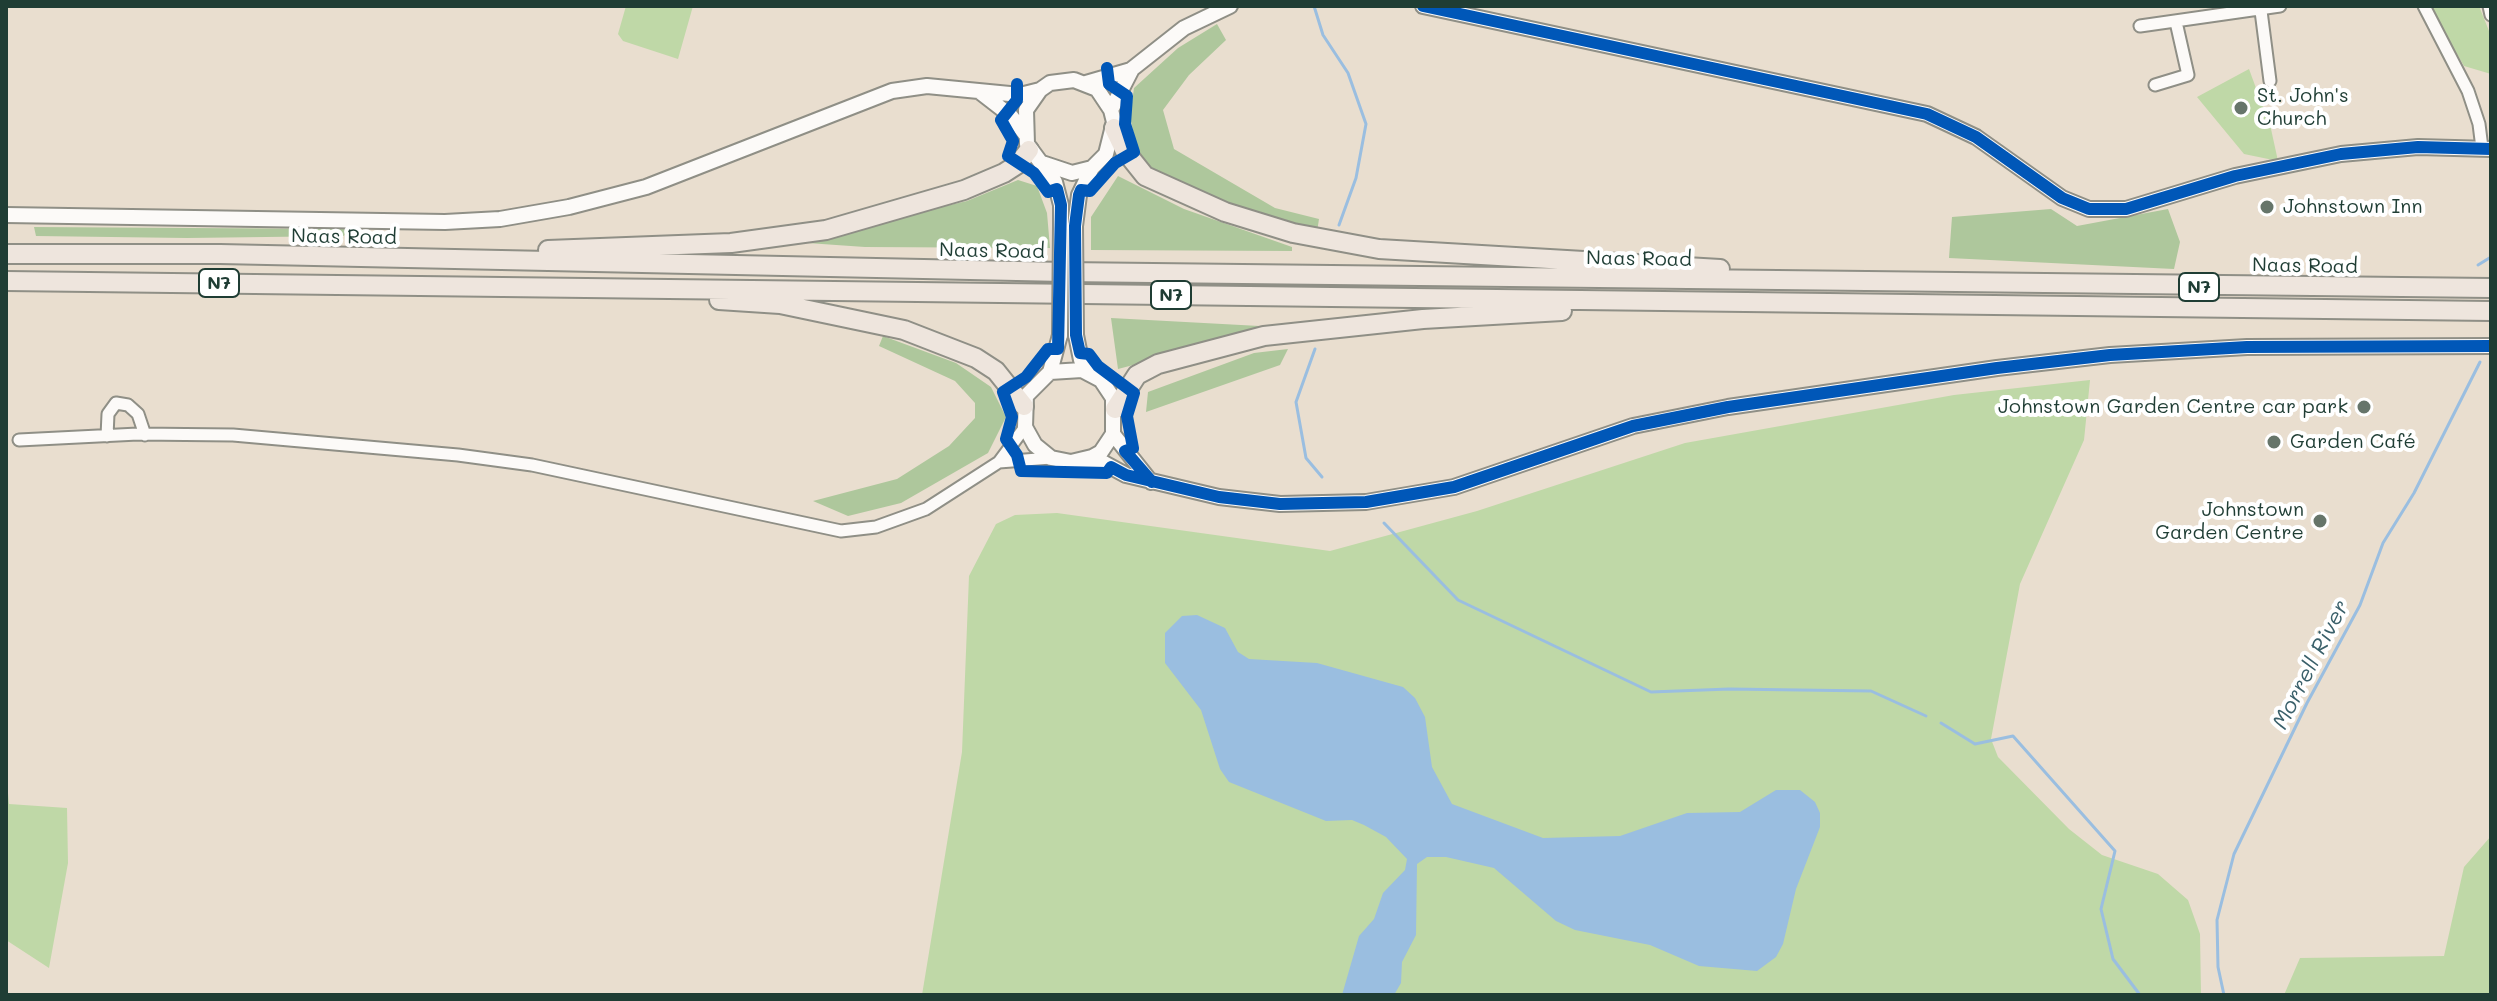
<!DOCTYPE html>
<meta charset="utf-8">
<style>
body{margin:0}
#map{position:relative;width:2497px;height:1001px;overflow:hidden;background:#e9decf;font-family:Mali,sans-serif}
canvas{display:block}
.frame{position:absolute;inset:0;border:8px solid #1f3d34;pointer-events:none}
</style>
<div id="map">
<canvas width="2497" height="1001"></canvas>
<div class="frame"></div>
</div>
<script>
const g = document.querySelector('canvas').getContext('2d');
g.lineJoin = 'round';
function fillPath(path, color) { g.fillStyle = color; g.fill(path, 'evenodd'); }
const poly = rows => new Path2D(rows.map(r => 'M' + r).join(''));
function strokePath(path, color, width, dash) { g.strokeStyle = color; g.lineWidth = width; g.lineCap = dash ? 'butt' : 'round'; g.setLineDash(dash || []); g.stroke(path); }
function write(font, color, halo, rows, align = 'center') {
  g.font = font + ' Mali,sans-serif'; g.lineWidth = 8; g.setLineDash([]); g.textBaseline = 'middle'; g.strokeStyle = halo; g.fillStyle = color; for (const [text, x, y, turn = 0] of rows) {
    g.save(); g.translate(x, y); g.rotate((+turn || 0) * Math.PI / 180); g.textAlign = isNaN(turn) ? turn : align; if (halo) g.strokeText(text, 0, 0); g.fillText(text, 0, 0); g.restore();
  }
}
const green = poly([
 [626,6,693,6,678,59,623,41,618,34],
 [2429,6,2479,6,2491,36,2491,74,2464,66],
 [2249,69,2271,129,2278,161,2244,154,2197,97],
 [2090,380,2084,440,2020,584,1991,739,1998,757,2069,829,2102,855,2158,874,2188,900,2200,934,2201,995,922,995,962,752,969,576,996,524,1015,515,1057,513,1330,551,1477,511,1685,443,1954,395],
 [6,772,9,804,67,808,68,863,49,968,6,940],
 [2491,836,2491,995,2284,995,2300,958,2444,956,2464,867]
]);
const forest = poly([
 [1217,24,1226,40,1189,75,1163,110,1174,149,1275,208,1319,219,1317,232,1211,201,1141,166,1130,117,1134,88,1178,48],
 [1118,176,1184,209,1292,247,1292,251,1091,250,1091,217],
 [1018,180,1037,186,1047,213,1050,248,865,247,793,242,967,201],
 [2051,209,2077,226,2168,209,2180,242,2174,269,1949,258,1952,217],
 [34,227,346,229,344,236,187,238,36,236],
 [1111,318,1278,327,1118,369],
 [883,336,956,363,991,387,1006,417,988,453,901,503,848,516,813,501,897,479,949,446,975,418,975,403,955,381,879,346],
 [1288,349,1280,365,1146,412,1148,392,1254,353]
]);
const water = poly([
 [1197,615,1225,628,1238,652,1249,659,1317,663,1403,687,1415,698,1425,717,1432,767,1452,804,1543,838,1620,836,1687,813,1740,812,1776,790,1800,790,1815,802,1820,813,1820,827,1796,889,1783,944,1776,957,1757,971,1699,966,1650,945,1575,930,1556,921,1494,868,1446,857,1427,857,1417,864,1416,935,1402,962,1401,983,1394,995,1342,995,1359,936,1374,919,1383,893,1405,870,1407,859,1386,837,1364,825,1352,820,1326,821,1229,782,1220,769,1201,710,1165,663,1165,633,1182,616]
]);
const stream = poly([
 [1314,6,1323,35,1348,73,1366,124,1356,178,1339,225],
 [2478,265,2491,257],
 [1315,349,1296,402,1306,458,1322,477],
 [1384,523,1458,600,1651,692,1729,689,1871,691,1926,716],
 [1941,723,1975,744,2013,736,2115,851,2101,909,2113,959,2140,995],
 [2224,995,2218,967,2217,920,2234,854,2307,703,2360,605,2383,543,2414,493,2480,362]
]);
const minor = poly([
 [2424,6,2468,91,2479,124,2482,148],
 [2489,6,2491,15],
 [2261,11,2270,81],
 [2140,26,2280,6],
 [2155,85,2188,75,2176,22],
 [107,436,108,414,116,403,128,405,138,414,145,435],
 [19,440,138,434,233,435,458,455,532,465,841,531,876,527,926,509,999,462,1025,427],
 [999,462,1051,458]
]);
const tertiary = poly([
 [1423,6,1927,114,1976,137,2062,198,2089,209,2126,209,2235,176,2341,154,2418,147,2491,149],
 [1086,83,1131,70],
 [980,92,1011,116,1025,134],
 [1111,110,1132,69,1184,28,1230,6],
 [1042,163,1072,173,1092,168,1106,154,1114,122,1111,110,1097,89,1074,80,1050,83,1040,90,1026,110,1027,144,1055,182,1061,205,1061,226],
 [6,215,445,222,500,219,569,207,646,187,892,91,927,86,1020,95,1040,90],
 [1075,226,1079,195,1092,168],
 [1076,335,1081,360,1094,375],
 [1050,372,1082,370,1101,380,1113,398,1113,434,1101,452,1092,457,1071,462,1051,458,1035,445,1025,427,1026,396,1050,372,1060,335],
 [1113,434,1151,482],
 [1082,461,1102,462,1126,475,1219,497,1280,504,1366,502,1454,487,1633,426,1728,407,1997,368,2110,355,2247,347,2491,346]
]);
const trunk = poly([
 [1114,128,1125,151,1145,176,1225,212,1293,233,1379,249,1720,269],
 [548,250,731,243,826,230,964,190,1004,173,1018,164,1029,150],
 [6,254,220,254,1064,272,2491,288],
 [6,281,2491,311],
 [719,300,780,304,904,330,976,358,996,371,1024,406],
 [1115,409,1137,375,1158,364,1264,336,1423,319,1562,311]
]);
const tertiaryBridge = poly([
 [1075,226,1076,335],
 [1060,335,1061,226]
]);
const cycleway = poly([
 [1423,6,1927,114,1976,137,2062,198,2089,209,2126,209,2235,176,2341,154,2418,147,2491,149],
 [1107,68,1109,84,1127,96,1125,124,1134,152,1115,163,1090,191,1081,190,1079,195,1075,226,1076,335,1080,353,1089,354,1098,366,1134,393,1127,416,1133,448,1125,451,1152,482],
 [1017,84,1017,100,1001,120,1013,141,1008,156,1034,173,1048,192,1057,189,1061,205,1058,349,1048,349,1026,377,1003,392,1012,417,1006,439,1017,455,1021,471,1107,473,1111,467,1126,475,1219,497,1280,504,1366,502,1454,487,1633,426,1728,407,1997,368,2110,355,2247,347,2491,346]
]);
const markers = [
 [2241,108,8,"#66756a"],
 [2267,207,8,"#66756a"],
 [2364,407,8,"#66756a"],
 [2274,442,8,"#66756a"],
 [2320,521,8,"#66756a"]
];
const shields = [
 [219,283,40],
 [2199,287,40],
 [1171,295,40]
];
const shieldNames = [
 ["N7",219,283],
 ["N7",2199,287],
 ["N7",1171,295]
];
const poiNames = [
 ["St. John's",2257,96],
 ["Church",2257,119],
 ["Johnstown Inn",2283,207],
 ["Johnstown Garden Centre car park",2348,407,"right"],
 ["Garden Café",2290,442],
 ["Johnstown",2304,510,"right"],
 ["Garden Centre",2304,533,"right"]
];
const streetNames = [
 ["Naas Road",344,237,1],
 ["Naas Road",992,251,1],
 ["Naas Road",1639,259,1],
 ["Naas Road",2305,266,1]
];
const waterNames = [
 ["Morrell River",2311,665,-63]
];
fillPath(green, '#bfd8a7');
fillPath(forest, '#aec79c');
fillPath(water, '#9abee0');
strokePath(stream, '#9abee0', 3);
strokePath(minor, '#8f8f86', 15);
strokePath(tertiary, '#8f8f86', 18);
strokePath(trunk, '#8f8f86', 22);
strokePath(minor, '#fcfaf8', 11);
strokePath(tertiary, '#fcfaf8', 14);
strokePath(trunk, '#eee5dd', 18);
strokePath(tertiaryBridge, '#8f8f86', 18, []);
strokePath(tertiaryBridge, '#fcfaf8', 14);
strokePath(cycleway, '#0057b8', 12);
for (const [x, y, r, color] of markers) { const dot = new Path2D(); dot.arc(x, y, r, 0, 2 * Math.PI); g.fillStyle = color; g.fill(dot); strokePath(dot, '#fff', 3); }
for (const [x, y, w] of shields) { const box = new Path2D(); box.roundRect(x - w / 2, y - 14, w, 28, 6); g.fillStyle = '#fff'; g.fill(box); strokePath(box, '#1f3d34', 2); }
write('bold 18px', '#1f3d34', null, shieldNames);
write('20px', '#1f3d34', '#fff', poiNames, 'left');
write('20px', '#1f3d34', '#fff', streetNames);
write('italic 22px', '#3a606a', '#fff', waterNames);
</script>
